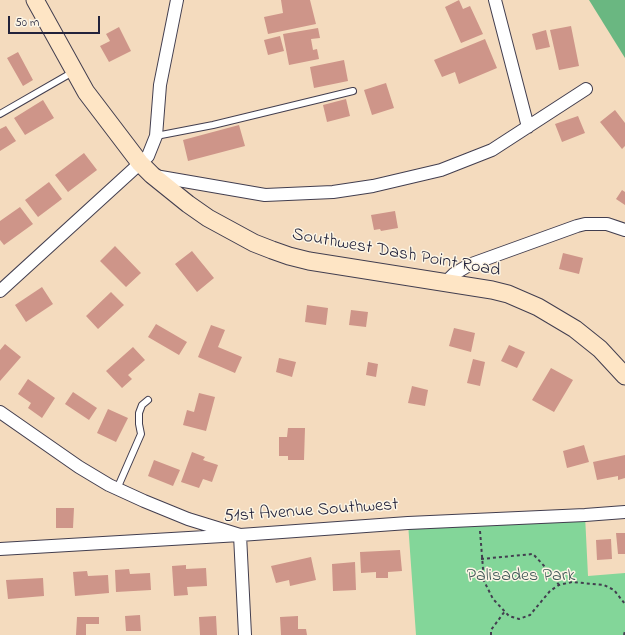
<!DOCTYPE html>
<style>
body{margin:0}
#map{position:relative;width:625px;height:635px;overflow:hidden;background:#f4dbbe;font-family:"Indie Flower",sans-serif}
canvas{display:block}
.scale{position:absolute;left:8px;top:16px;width:92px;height:18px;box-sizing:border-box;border:2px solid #22223b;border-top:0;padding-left:5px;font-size:12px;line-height:14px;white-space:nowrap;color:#22223b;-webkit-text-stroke:3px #fcf5e5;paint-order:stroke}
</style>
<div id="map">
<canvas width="625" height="635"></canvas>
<div class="scale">50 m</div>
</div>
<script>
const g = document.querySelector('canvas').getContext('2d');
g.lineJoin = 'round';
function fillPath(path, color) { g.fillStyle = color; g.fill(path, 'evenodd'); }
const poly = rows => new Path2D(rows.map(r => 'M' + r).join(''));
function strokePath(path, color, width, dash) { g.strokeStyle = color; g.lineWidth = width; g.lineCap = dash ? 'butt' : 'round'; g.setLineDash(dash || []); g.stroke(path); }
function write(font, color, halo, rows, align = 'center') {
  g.font = font + ' "Indie Flower",sans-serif'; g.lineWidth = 3; g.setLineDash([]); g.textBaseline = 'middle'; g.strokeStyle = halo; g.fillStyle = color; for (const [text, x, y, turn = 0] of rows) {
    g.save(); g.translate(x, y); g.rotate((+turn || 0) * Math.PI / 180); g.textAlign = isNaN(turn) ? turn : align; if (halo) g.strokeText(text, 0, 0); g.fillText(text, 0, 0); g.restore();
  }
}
const green = poly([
 [585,515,588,576,625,573,625,635,416,635,408,523]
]);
const forest = poly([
 [589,0,625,0,625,58]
]);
const building = poly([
 [281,0,310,0,316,24,268,34,264,17,283,13],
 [459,0,463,9,470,6,483,34,461,43,445,7],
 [571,26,579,66,559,70,550,30],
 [119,27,131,51,109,62,100,46,110,41,106,34],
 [318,28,320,38,311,39,313,50,317,49,319,59,289,65,283,34],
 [546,30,550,47,536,50,532,34],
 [280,36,284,51,268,55,264,40],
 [485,39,497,68,459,84,455,72,442,77,434,60],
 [18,52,33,80,23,86,7,58],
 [344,60,348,81,314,88,310,67],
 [386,83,394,108,372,115,364,90],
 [346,99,350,116,327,122,323,105],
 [43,100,54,118,25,135,14,118],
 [615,110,625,123,625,146,622,149,600,122],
 [578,116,585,133,562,142,555,124],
 [239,125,245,146,188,161,183,140],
 [6,126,16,141,0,151,0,129],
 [84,153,97,170,68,192,55,175],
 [49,182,62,199,38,217,25,200],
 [622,190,625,192,625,205,616,199],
 [20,207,33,224,4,245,0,240,0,221],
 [395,211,398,228,381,231,380,229,374,230,371,215],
 [115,246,141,273,126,287,100,261],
 [192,251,214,278,197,292,175,264],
 [563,253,583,258,579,274,559,269],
 [42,287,53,304,26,322,15,305],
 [111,292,124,305,98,329,86,316],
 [307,305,328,308,326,325,305,322],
 [351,310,368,312,366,327,349,325],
 [156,324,187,342,179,355,148,337],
 [211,325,225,330,218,347,242,357,235,373,198,357],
 [454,328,475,333,471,352,449,346],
 [5,344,21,357,0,381,0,350],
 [509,345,525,352,517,368,501,361],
 [133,347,145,360,128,375,132,379,122,388,106,371],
 [279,358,296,362,292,377,276,372],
 [473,359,485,362,480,386,467,383],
 [368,362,378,364,376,377,366,375],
 [551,368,573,380,554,412,532,400],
 [28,379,55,398,42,418,28,408,31,403,18,394],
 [412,386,428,390,425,406,408,403],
 [73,392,97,408,89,420,65,404],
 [199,393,215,397,206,431,183,425,187,410,194,412],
 [108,409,128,418,116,442,97,433],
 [288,428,305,428,304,460,288,460,288,456,279,456,279,437,287,437],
 [584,445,589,462,567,468,563,451],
 [192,452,205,457,203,460,218,465,212,482,203,479,199,488,181,482],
 [625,455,625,478,618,480,618,476,597,480,593,462],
 [154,460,180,470,173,486,148,476],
 [56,508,74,508,73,528,56,528],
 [616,533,625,533,625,554,618,554],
 [611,539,612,559,597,560,596,540],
 [400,550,402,571,388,572,388,578,376,578,376,572,361,573,360,552],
 [311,557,316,580,290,586,289,580,276,583,271,566],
 [355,562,356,590,333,591,332,564],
 [186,565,186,569,206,568,207,586,187,587,188,595,174,596,172,566],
 [129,569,130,574,150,573,151,590,116,592,115,570],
 [87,571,88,576,108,575,109,593,75,596,73,572],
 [43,578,44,596,8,599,6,580],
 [140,615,141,631,126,631,125,616],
 [216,616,217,635,200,635,199,617],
 [298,616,298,629,306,629,307,635,281,635,280,617],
 [77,617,99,617,99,624,86,624,86,635,76,635]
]);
const path = poly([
 [480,531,484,581,493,599,509,616,519,619,530,615,550,591,559,585,572,582,604,585,614,590,625,604],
 [481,559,533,554,547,569,559,585],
 [491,635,491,630,505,611],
 [624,635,625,631]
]);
const lane = poly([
 [0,114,73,72],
 [156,136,213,125,353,91],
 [117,489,141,434,139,424,139,413,142,405,148,400]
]);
const street = poly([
 [495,0,528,127],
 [155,176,265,195,333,192,373,186,441,170,492,150,586,89],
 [446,282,454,274,469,265,577,226,585,224,607,224,625,230],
 [0,291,148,156,156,136,160,85,177,0],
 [0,412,79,467,109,485,144,501,188,519,240,535,245,635],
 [0,549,240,535,408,523,585,515,625,512]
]);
const secondary = poly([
 [35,0,86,92,140,163,152,175,188,204,208,218,254,243,272,250,289,256,309,261,492,290,508,294,538,307,575,329,600,349,625,376]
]);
const streetNames = [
 ["Southwest Dash Point Road",396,254,10],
 ["51st Avenue Southwest",311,512,-4]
];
const parkNames = [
 ["Palisades Park",521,577]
];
fillPath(green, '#83d699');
fillPath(forest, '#6ab781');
fillPath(building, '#ce9589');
strokePath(lane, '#423e4f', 8);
strokePath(street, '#423e4f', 14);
strokePath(secondary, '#423e4f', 19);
strokePath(path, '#423e4f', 2, [3, 3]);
strokePath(lane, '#fff', 6);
strokePath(street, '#fff', 12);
strokePath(secondary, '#fee5c5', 17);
write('18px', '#22223b', '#fcf5e5', streetNames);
write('18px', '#3f5857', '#fcf5e5', parkNames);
</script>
